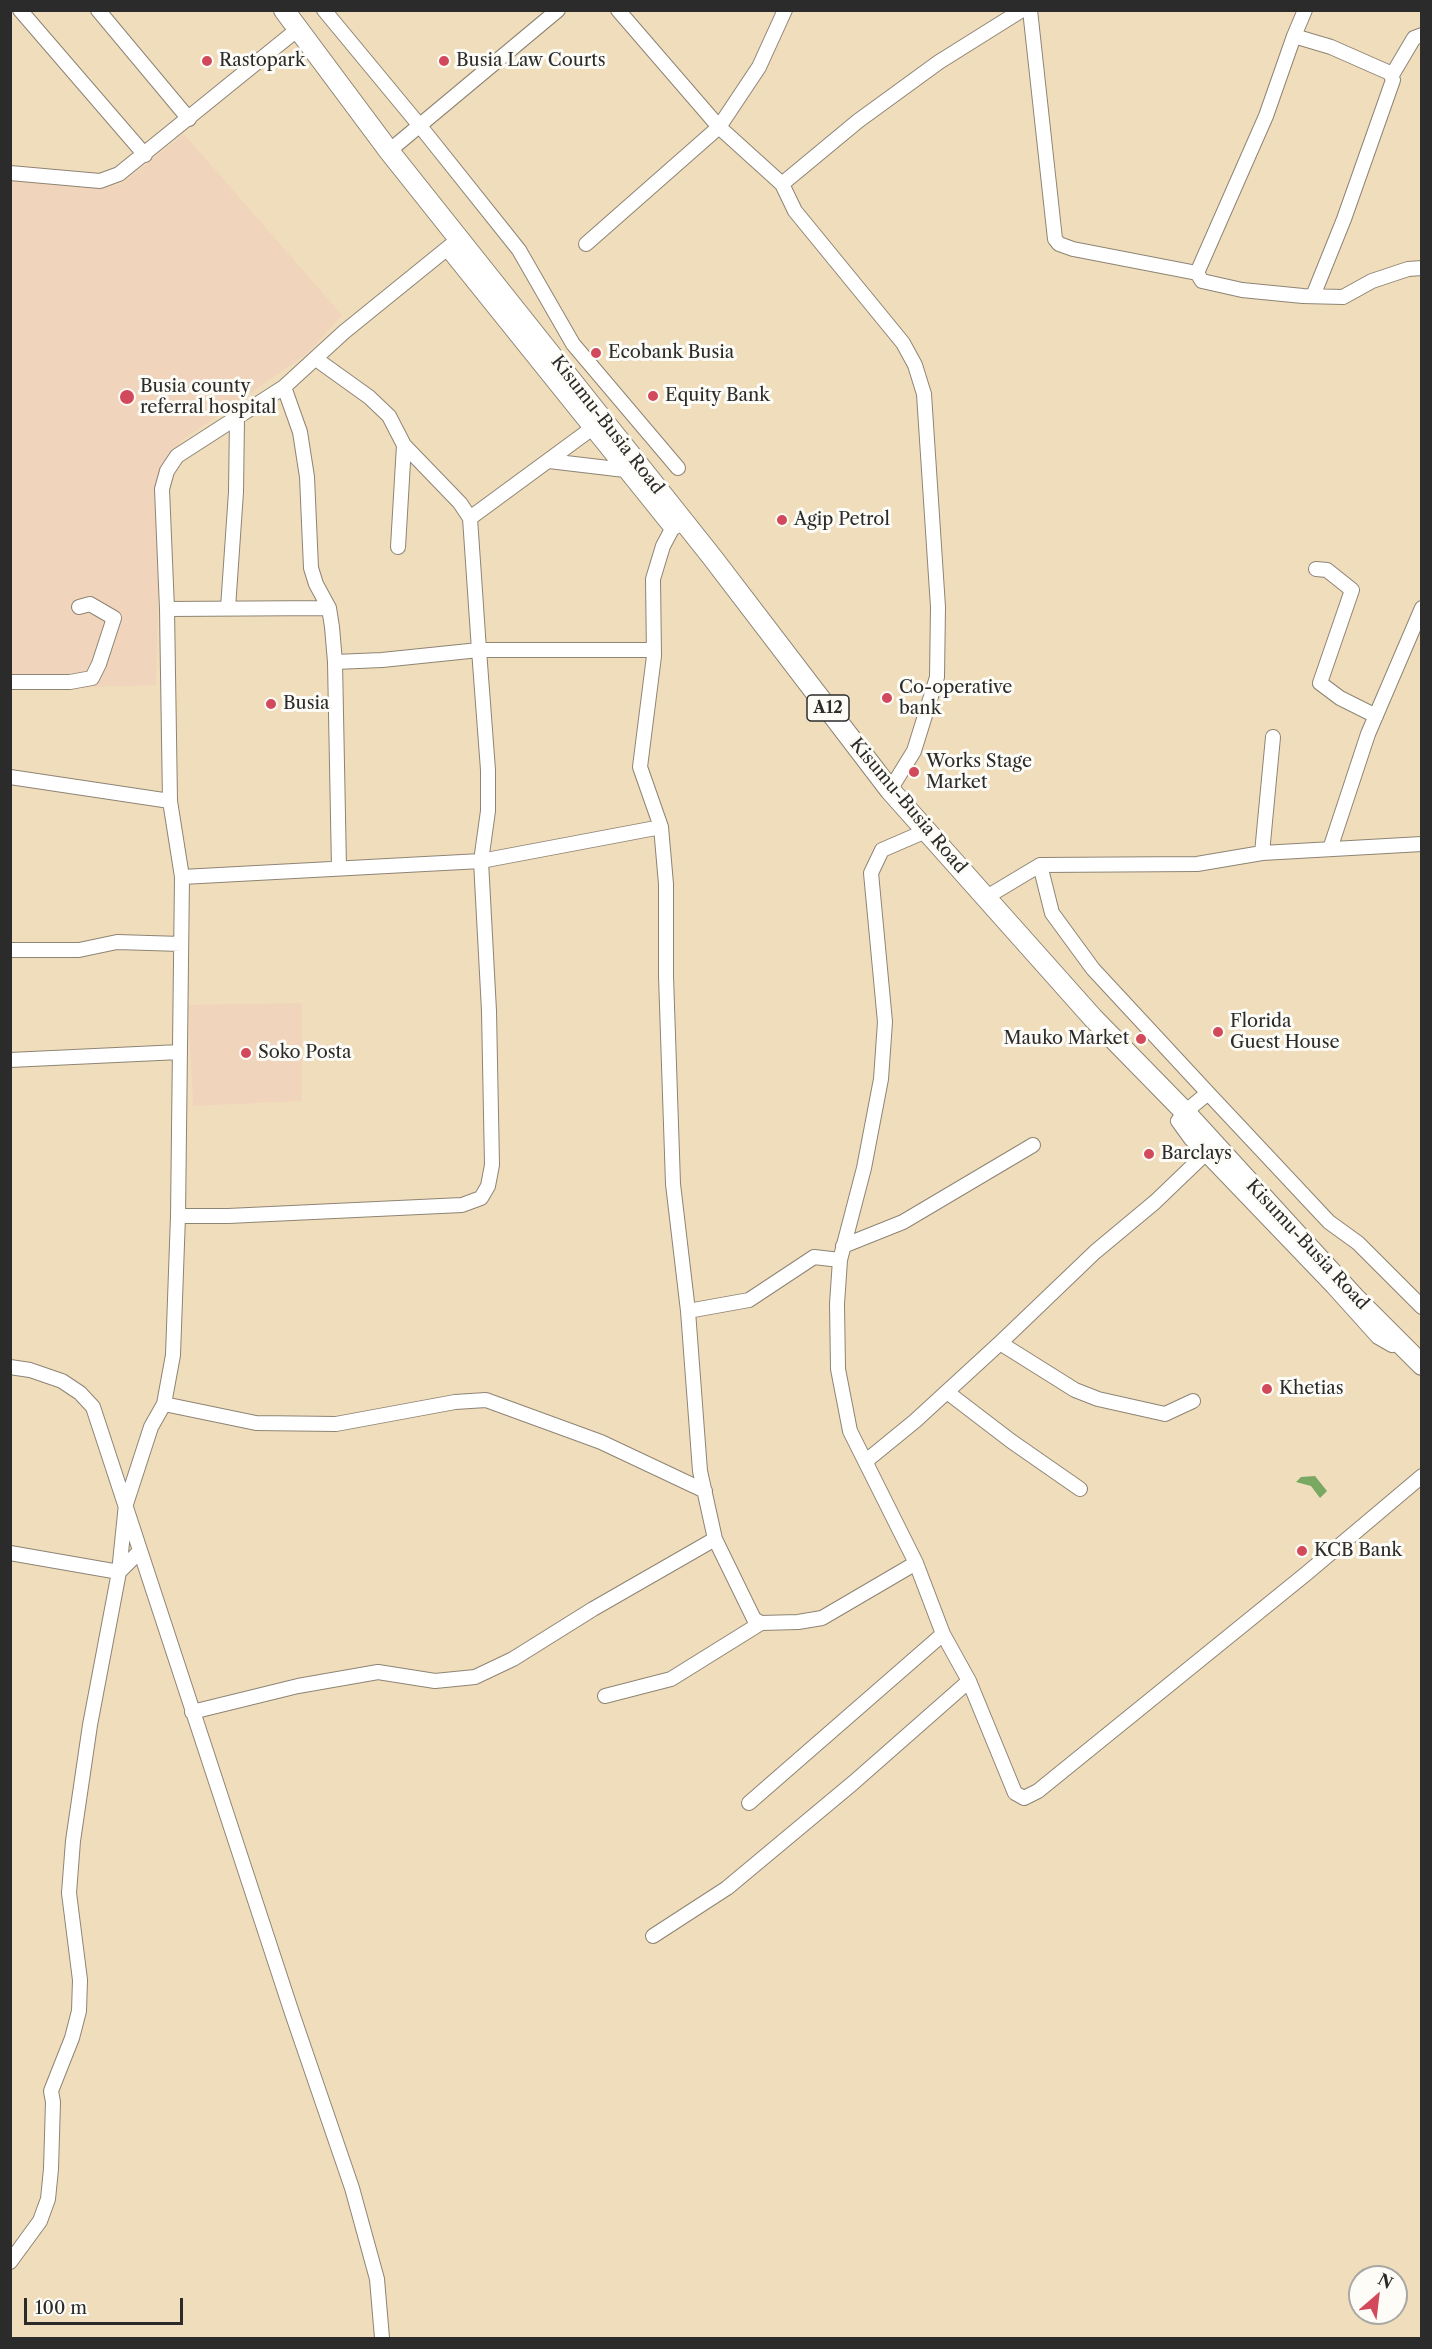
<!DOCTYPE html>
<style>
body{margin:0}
#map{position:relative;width:1432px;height:2349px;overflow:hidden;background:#f0ddbc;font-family:"Libre Caslon Text",serif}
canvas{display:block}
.frame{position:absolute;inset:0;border:12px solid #2b2b2b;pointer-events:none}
.north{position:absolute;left:1348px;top:2265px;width:60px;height:60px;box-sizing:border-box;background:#fdfcf7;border:2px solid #a9a8a5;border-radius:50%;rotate:28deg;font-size:16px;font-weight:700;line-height:24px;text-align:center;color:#2b2b2b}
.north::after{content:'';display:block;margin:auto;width:21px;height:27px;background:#d1495b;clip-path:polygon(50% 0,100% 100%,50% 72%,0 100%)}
.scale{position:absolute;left:24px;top:2298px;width:159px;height:27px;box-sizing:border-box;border:3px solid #2b2b2b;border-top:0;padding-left:8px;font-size:18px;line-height:21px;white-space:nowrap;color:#2b2b2b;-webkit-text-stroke:4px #fdfcf7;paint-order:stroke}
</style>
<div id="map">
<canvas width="1432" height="2349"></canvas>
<div class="frame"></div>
<div class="north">N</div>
<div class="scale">100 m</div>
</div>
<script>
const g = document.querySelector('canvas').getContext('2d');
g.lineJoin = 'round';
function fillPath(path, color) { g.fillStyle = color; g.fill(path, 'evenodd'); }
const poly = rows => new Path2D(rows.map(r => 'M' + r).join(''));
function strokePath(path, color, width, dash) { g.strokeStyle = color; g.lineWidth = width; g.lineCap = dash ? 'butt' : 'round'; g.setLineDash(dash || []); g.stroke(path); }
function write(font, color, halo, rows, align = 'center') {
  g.font = font + ' "Libre Caslon Text",serif'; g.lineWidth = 6; g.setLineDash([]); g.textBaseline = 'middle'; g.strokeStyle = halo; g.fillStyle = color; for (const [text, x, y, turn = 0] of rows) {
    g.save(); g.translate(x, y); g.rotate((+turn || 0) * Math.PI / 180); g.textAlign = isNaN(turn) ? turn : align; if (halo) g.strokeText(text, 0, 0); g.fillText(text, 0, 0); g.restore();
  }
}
const built = poly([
 [184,134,342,315,308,353,181,441,161,468,156,685,11,690,10,180,104,188,121,184],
 [302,1003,302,1101,193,1106,188,1005]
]);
const forest = poly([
 [1315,1476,1327,1491,1320,1498,1311,1486,1296,1482,1301,1477]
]);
const minor = poly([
 [20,10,145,155],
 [98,10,189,119],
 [324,10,420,126,519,250,573,344,678,468],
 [618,10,719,127,782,184,795,211,903,343,915,365,924,394,938,607,937,677,914,751,890,790],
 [1030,10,1055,239,1059,244,1073,249,1197,273,1202,281,1242,290,1303,296,1343,297,1372,281,1408,269,1422,268],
 [1294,36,1331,47,1390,73,1393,80,1344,219,1313,296],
 [1392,75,1414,38,1422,35],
 [389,151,558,10],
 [10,173,100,181,119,174,298,29],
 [782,184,858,121,939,62,1022,10],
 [586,244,719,127,759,67,785,10],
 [447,249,672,529],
 [1197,273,1266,116,1294,36,1305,10],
 [316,359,369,397,389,416,404,445,460,503,470,518],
 [284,387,300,432,307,477,311,568,316,584,329,608,332,627,335,662,339,868],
 [602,421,470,518,479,650,653,650],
 [549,461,625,470],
 [682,523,672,529,663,546,653,579,654,656,640,767,661,827,666,884,666,976,673,1184,688,1311,700,1471,715,1539,754,1619,761,1623,798,1622,822,1618,916,1563],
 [398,547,404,445],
 [1316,569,1327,570,1352,590,1320,683,1340,698,1376,716],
 [228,608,236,492,237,418],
 [167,609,329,608],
 [10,682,70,682,92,678,99,664,114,618,90,604,79,607],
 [10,777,170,801],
 [926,831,882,850,871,873,885,1022,881,1079,864,1168,840,1260,837,1304,838,1369,850,1431,916,1563,943,1634,969,1681,1015,1793,1024,1798,1038,1791,1307,1573,1422,1476],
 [1330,849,1368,734,1422,608],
 [1262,853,1273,737],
 [1040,865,1052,913,1093,969,1208,1093],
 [182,877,481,861,661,827],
 [985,898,1040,865,1197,864,1262,853,1422,844],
 [10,950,79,950,117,942,181,944],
 [10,1060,180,1052],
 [178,1216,228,1216,462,1205,481,1198,488,1186,492,1165,489,1011,481,861,488,811,488,770,479,650,382,660,335,662],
 [843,1246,903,1222,1033,1145],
 [688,1311,749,1300,814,1257,840,1260],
 [1398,1340,1392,1345,1378,1337,1333,1287,1191,1139,1178,1121,1185,1112,1208,1093,1329,1222,1358,1243,1422,1307],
 [1000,1343,1075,1390,1098,1399,1165,1414,1193,1401],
 [10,1367,30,1370,62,1381,80,1393,93,1407,292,2013,352,2188,377,2279,382,2338],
 [947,1392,1011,1441,1080,1489],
 [164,1404,256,1423,336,1424,455,1402,486,1400,601,1442,705,1491],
 [866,1461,915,1421,1000,1343,1095,1252,1155,1202,1205,1154],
 [10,1553,119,1572,140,1551],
 [605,1696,671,1679,761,1623],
 [192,1712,298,1686,378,1672,435,1681,475,1677,513,1659,593,1609,715,1539],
 [749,1803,943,1634],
 [653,1936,727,1888,853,1783,969,1681],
 [10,2262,40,2221,48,2199,51,2169,53,2102,51,2091,72,2038,79,2011,80,1980,69,1893,73,1841,90,1725,119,1572,126,1504,151,1427,164,1404,173,1355,178,1216,182,877,170,801,167,609,162,489,167,471,177,456,284,387,344,332,460,238]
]);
const highway = poly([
 [284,10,389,151,712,557,890,790,1093,1018,1185,1112,1354,1297,1422,1365]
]);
const markers = [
 [207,61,6,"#d1495b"],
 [444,61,6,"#d1495b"],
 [596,353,6,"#d1495b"],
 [653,396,6,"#d1495b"],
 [127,397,8,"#d1495b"],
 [782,520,6,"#d1495b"],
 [887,698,6,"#d1495b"],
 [271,704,6,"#d1495b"],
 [914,772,6,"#d1495b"],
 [1218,1032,6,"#d1495b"],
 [1141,1039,6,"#d1495b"],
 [246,1053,6,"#d1495b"],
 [1149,1154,6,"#d1495b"],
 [1267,1389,6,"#d1495b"],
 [1302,1551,6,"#d1495b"]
];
const shields = [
 [828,708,42]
];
const shieldNames = [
 ["A12",828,708]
];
const poiNames = [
 ["Rastopark",219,61],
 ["Busia Law Courts",456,61],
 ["Ecobank Busia",608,353],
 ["Busia county",140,387],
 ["referral hospital",140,408],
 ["Equity Bank",665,396],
 ["Agip Petrol",794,520],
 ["Co-operative",899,688],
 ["bank",899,709],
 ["Busia",283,704],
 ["Works Stage",926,762],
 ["Market",926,783],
 ["Florida",1230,1022],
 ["Guest House",1230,1043],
 ["Mauko Market",1129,1039,"right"],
 ["Soko Posta",258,1053],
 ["Barclays",1161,1154],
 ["Khetias",1279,1389],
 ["KCB Bank",1314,1551]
];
const streetNames = [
 ["Kisumu-Busia Road",607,425,52],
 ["Kisumu-Busia Road",908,806,50],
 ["Kisumu-Busia Road",1307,1245,47]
];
fillPath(built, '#f0d5bc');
fillPath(forest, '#78a862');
strokePath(minor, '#8e8474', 16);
strokePath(highway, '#8e8474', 22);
strokePath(minor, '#fff', 14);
strokePath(highway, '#fff', 20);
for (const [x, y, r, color] of markers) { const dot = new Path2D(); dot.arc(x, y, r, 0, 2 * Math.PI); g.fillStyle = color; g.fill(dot); strokePath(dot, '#fdfcf7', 2); }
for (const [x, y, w] of shields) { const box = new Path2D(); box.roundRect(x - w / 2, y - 13, w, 26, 4.5); g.fillStyle = '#fdfcf7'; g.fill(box); strokePath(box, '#2b2b2b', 1.5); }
write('bold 16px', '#2b2b2b', null, shieldNames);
write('18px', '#2b2b2b', '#fdfcf7', poiNames, 'left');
write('18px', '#2b2b2b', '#fdfcf7', streetNames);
</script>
